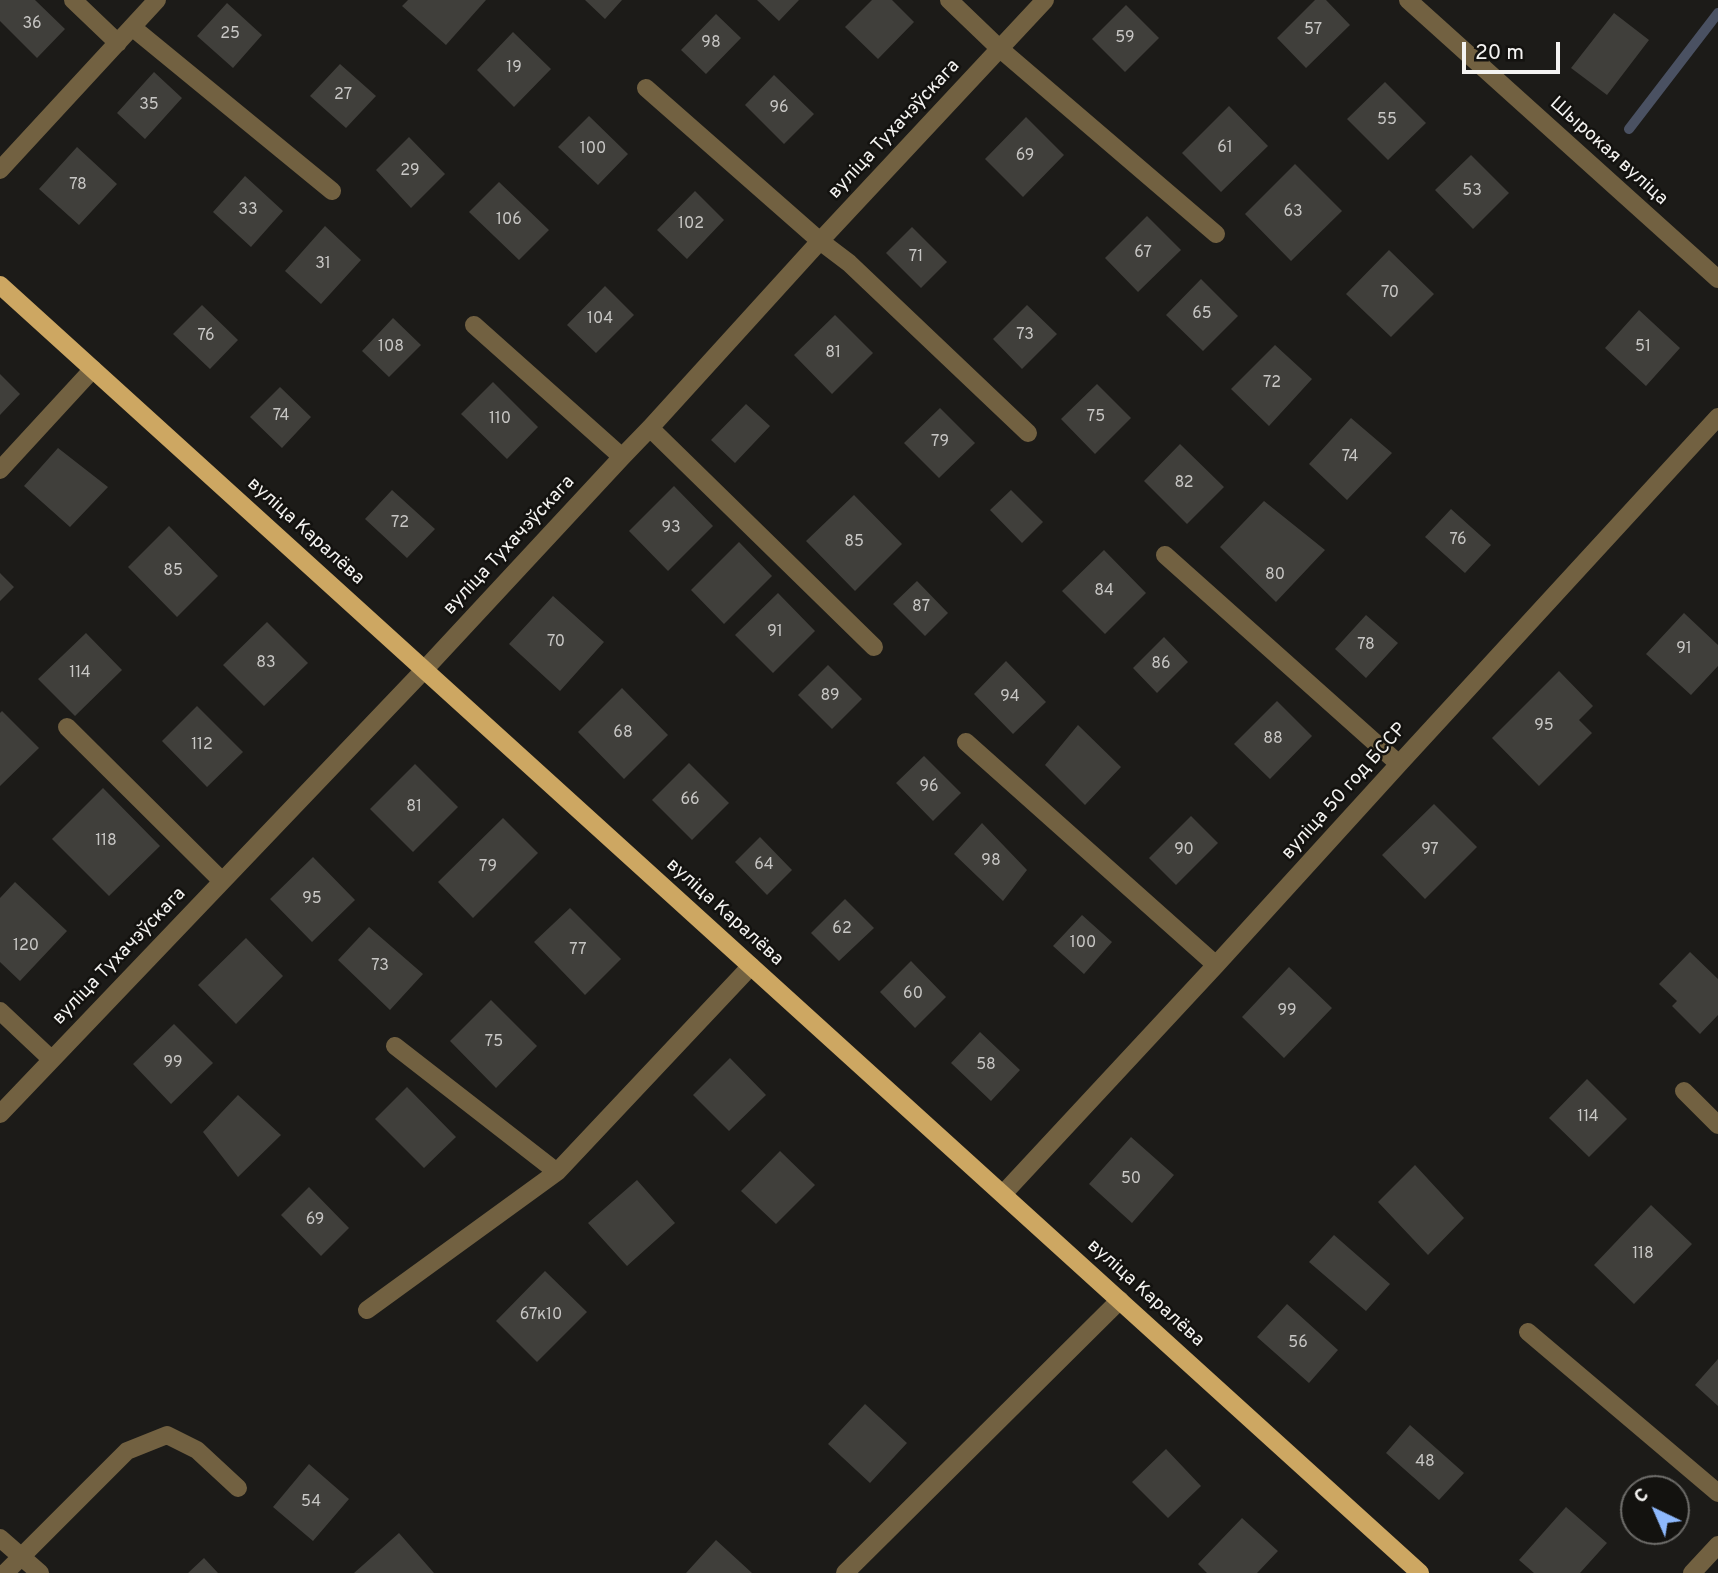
<!DOCTYPE html>
<meta charset="utf-8">
<style>
body{margin:0}
#map{position:relative;width:1718px;height:1573px;overflow:hidden;background:#1c1b18;font-family:Overpass,sans-serif}
canvas{display:block}
.north{position:absolute;left:1620px;top:1475px;width:70px;height:70px;box-sizing:border-box;background:#13120f;border:2px solid #6d6c69;border-radius:50%;rotate:316deg;font-size:19px;font-weight:700;line-height:28px;text-align:center;color:#f4f3f1}
.north::after{content:'';display:block;margin:auto;width:24px;height:32px;background:#8eb9fd;clip-path:polygon(50% 0,100% 100%,50% 72%,0 100%)}
.scale{position:absolute;left:1462px;top:42px;width:98px;height:32px;box-sizing:border-box;border:4px solid #f4f3f1;border-top:0;padding-left:9px;font-size:21px;line-height:24px;white-space:nowrap;color:#f4f3f1;-webkit-text-stroke:5px #13120f;paint-order:stroke}
</style>
<div id="map">
<canvas width="1718" height="1573"></canvas>
<div class="north">С</div>
<div class="scale">20 m</div>
</div>
<script>
const g = document.querySelector('canvas').getContext('2d');
g.lineJoin = 'round';
const poly = rows => new Path2D(rows.map(r => 'M' + r).join(''));
function strokePath(path, color, width, dash) { g.strokeStyle = color; g.lineWidth = width; g.lineCap = dash ? 'butt' : 'round'; g.setLineDash(dash || []); g.stroke(path); }
function fillPath(path, color) { g.fillStyle = color; g.fill(path, 'evenodd'); }
function write(font, color, halo, rows, align = 'center') {
  g.font = font + ' Overpass,sans-serif'; g.lineWidth = 5; g.setLineDash([]); g.textBaseline = 'middle'; g.strokeStyle = halo; g.fillStyle = color; for (const [text, x, y, turn = 0] of rows) {
    g.save(); g.translate(x, y); g.rotate((+turn || 0) * Math.PI / 180); g.textAlign = isNaN(turn) ? turn : align; if (halo) g.strokeText(text, 0, 0); g.fillText(text, 0, 0); g.restore();
  }
}
const stream = poly([
 [1629,129,1718,13]
]);
const building = poly([
 [0,0,35,0,65,29,37,58,0,21],
 [408,0,486,0,446,45,402,6],
 [585,0,622,0,605,19],
 [757,0,799,0,779,21],
 [872,0,892,0,914,22,878,59,845,27],
 [1315,0,1326,0,1350,25,1306,68,1277,38],
 [227,3,262,35,233,68,197,36],
 [1126,5,1159,38,1125,72,1092,39],
 [1614,13,1649,40,1607,95,1571,68],
 [716,14,741,38,706,74,681,50],
 [513,32,551,69,514,107,477,70],
 [340,64,376,96,346,128,310,96],
 [154,72,182,98,145,139,117,113],
 [774,75,814,114,784,144,745,105],
 [1385,82,1426,123,1388,160,1347,119],
 [1229,106,1268,146,1221,192,1182,153],
 [589,116,628,154,598,185,558,147],
 [1026,117,1064,155,1023,197,985,159],
 [409,137,445,174,411,208,376,170],
 [77,147,117,184,79,225,39,189],
 [1471,155,1509,193,1473,229,1435,190],
 [1295,164,1342,211,1291,261,1245,214],
 [245,176,283,211,251,247,213,212],
 [499,182,549,230,519,260,469,212],
 [695,191,724,220,687,259,657,230],
 [1147,216,1181,250,1138,292,1105,258],
 [325,226,361,260,321,304,285,271],
 [912,227,947,262,921,288,886,253],
 [1389,250,1434,294,1391,337,1346,294],
 [1201,279,1238,316,1203,351,1166,315],
 [605,286,634,315,596,353,567,325],
 [202,305,238,340,210,369,173,334],
 [1027,305,1057,334,1022,369,993,339],
 [1639,310,1680,348,1646,386,1605,348],
 [835,315,873,353,832,394,794,355],
 [393,318,421,345,389,377,362,351],
 [1275,345,1312,379,1269,426,1231,389],
 [0,374,20,394,0,415],
 [493,382,538,427,507,459,461,414],
 [1097,384,1131,418,1095,454,1061,419],
 [280,387,311,417,282,448,250,417],
 [746,404,770,426,735,463,711,440],
 [940,408,975,443,939,478,904,443],
 [1351,418,1392,453,1347,500,1309,464],
 [1180,444,1224,487,1187,524,1144,481],
 [58,448,108,487,70,527,24,486],
 [674,486,713,526,668,571,629,531],
 [392,490,435,529,407,558,365,519],
 [1011,490,1043,522,1022,543,990,510],
 [854,495,902,544,855,591,806,541],
 [1264,501,1325,550,1276,602,1220,547],
 [1451,509,1491,545,1465,573,1425,537],
 [169,526,218,576,177,617,128,567],
 [739,542,772,576,724,624,691,590],
 [1104,550,1146,593,1105,634,1062,591],
 [0,573,14,587,0,601],
 [917,581,948,613,925,636,893,604],
 [778,593,815,631,773,673,735,635],
 [553,596,604,642,560,691,509,644],
 [1684,613,1718,645,1718,666,1691,695,1646,654],
 [1366,615,1398,643,1366,678,1335,649],
 [267,622,308,663,264,706,223,665],
 [86,633,122,670,75,716,38,679],
 [1164,637,1188,662,1157,693,1133,668],
 [1006,661,1046,702,1013,734,974,694],
 [828,665,862,699,832,729,798,695],
 [1559,671,1593,706,1579,720,1592,733,1539,786,1492,738],
 [622,688,668,735,624,779,578,732],
 [1277,701,1312,736,1270,779,1234,744],
 [197,706,243,752,207,787,162,741],
 [2,711,39,748,0,786,0,713],
 [1078,725,1121,767,1085,805,1045,765],
 [924,756,961,793,933,821,896,783],
 [689,763,729,803,692,840,652,800],
 [415,764,458,807,413,852,370,809],
 [103,788,160,846,109,896,52,839],
 [1434,804,1477,847,1425,899,1382,855],
 [1191,816,1218,843,1176,885,1149,858],
 [503,818,538,853,473,918,438,882],
 [982,823,1027,870,1003,901,954,854],
 [760,837,792,870,767,895,735,862],
 [313,857,355,900,312,942,270,899],
 [15,882,67,931,20,981,0,962,0,898],
 [845,899,874,928,839,961,811,933],
 [570,908,621,959,585,995,534,942],
 [1082,915,1112,942,1084,974,1053,946],
 [369,927,423,974,390,1010,338,960],
 [246,938,283,976,236,1024,198,985],
 [1690,952,1718,979,1718,1015,1700,1034,1672,1006,1677,1001,1659,984],
 [911,961,946,997,915,1028,880,992],
 [1289,967,1332,1008,1284,1058,1242,1017],
 [491,1000,537,1046,496,1088,450,1041],
 [174,1024,213,1063,171,1104,133,1064],
 [980,1032,1020,1070,991,1101,951,1063],
 [730,1058,766,1095,729,1131,693,1095],
 [1587,1079,1627,1119,1589,1157,1549,1118],
 [407,1087,456,1137,424,1168,375,1119],
 [238,1095,281,1135,238,1177,203,1132],
 [1131,1137,1174,1175,1132,1223,1089,1184],
 [780,1151,815,1185,776,1224,741,1191],
 [1415,1165,1464,1218,1428,1255,1378,1202],
 [637,1180,675,1223,627,1266,588,1223],
 [309,1187,349,1228,321,1256,281,1215],
 [1651,1205,1692,1244,1634,1304,1594,1265],
 [1334,1235,1390,1284,1366,1311,1309,1262],
 [545,1271,587,1312,537,1362,496,1321],
 [1287,1304,1338,1350,1309,1383,1257,1337],
 [1718,1359,1718,1406,1695,1385],
 [865,1404,907,1443,870,1483,828,1444],
 [1410,1425,1464,1473,1439,1500,1386,1453],
 [1166,1449,1201,1486,1168,1518,1132,1482],
 [309,1464,349,1499,313,1541,273,1507],
 [1566,1507,1607,1543,1580,1573,1534,1573,1519,1560],
 [1242,1518,1278,1551,1257,1573,1207,1573,1198,1564],
 [399,1533,434,1573,354,1573],
 [716,1540,752,1573,686,1573],
 [204,1558,218,1573,188,1573]
]);
const minor = poly([
 [73,0,118,43],
 [949,0,999,48,1216,234],
 [1408,0,1718,279],
 [132,27,332,191],
 [646,88,820,241,849,263,1028,433],
 [0,170,157,0],
 [474,325,622,457],
 [650,428,874,647],
 [0,470,93,369],
 [1165,555,1399,764],
 [67,727,222,881],
 [966,742,1216,965],
 [0,1011,51,1059],
 [395,1046,557,1172,751,966],
 [1684,1091,1718,1125],
 [0,1114,425,669,622,457,650,428,820,241,1045,0],
 [1003,1194,1216,965,1399,764,1718,417],
 [367,1310,557,1172],
 [1528,1332,1718,1493],
 [0,1538,40,1573],
 [5,1573,127,1451,167,1435,197,1450,238,1488],
 [845,1573,1120,1300],
 [1692,1573,1718,1545]
]);
const major = poly([
 [0,285,1420,1573]
]);
const numberNames = [
 ["36",32,25],
 ["57",1313,31],
 ["25",230,35],
 ["59",1125,39],
 ["98",711,44],
 ["19",514,69],
 ["27",343,96],
 ["35",149,106],
 ["96",779,109],
 ["55",1387,121],
 ["61",1225,149],
 ["100",593,150],
 ["69",1025,157],
 ["29",410,172],
 ["78",78,186],
 ["53",1472,192],
 ["33",248,211],
 ["63",1293,213],
 ["106",509,221],
 ["102",691,225],
 ["67",1143,254],
 ["71",916,258],
 ["31",323,265],
 ["70",1390,294],
 ["65",1202,315],
 ["104",600,320],
 ["73",1025,336],
 ["76",206,337],
 ["108",391,348],
 ["51",1643,348],
 ["81",833,354],
 ["72",1272,384],
 ["74",281,417],
 ["75",1096,418],
 ["110",500,420],
 ["79",940,443],
 ["74",1350,458],
 ["82",1184,484],
 ["72",400,524],
 ["93",671,529],
 ["76",1458,541],
 ["85",854,543],
 ["85",173,572],
 ["80",1275,576],
 ["84",1104,592],
 ["87",921,608],
 ["91",775,633],
 ["70",556,643],
 ["78",1366,646],
 ["91",1684,650],
 ["83",266,664],
 ["86",1161,665],
 ["114",80,674],
 ["89",830,697],
 ["94",1010,698],
 ["95",1544,727],
 ["68",623,734],
 ["88",1273,740],
 ["112",202,746],
 ["96",929,788],
 ["66",690,801],
 ["81",414,808],
 ["118",106,842],
 ["90",1184,851],
 ["97",1430,851],
 ["98",991,862],
 ["64",764,866],
 ["79",488,868],
 ["95",312,900],
 ["62",842,930],
 ["100",1083,944],
 ["120",26,947],
 ["77",578,951],
 ["73",380,967],
 ["60",913,995],
 ["99",1287,1012],
 ["75",494,1043],
 ["99",173,1064],
 ["58",986,1066],
 ["114",1588,1118],
 ["50",1131,1180],
 ["69",315,1221],
 ["118",1643,1255],
 ["67к10",541,1316],
 ["56",1298,1344],
 ["48",1425,1463],
 ["54",311,1503]
];
const streetNames = [
 ["вуліца Тухачэўскага",895,130,-47],
 ["Шырокая вуліца",1608,152,42],
 ["вуліца Каралёва",305,532,42],
 ["вуліца Тухачэўскага",510,546,-47],
 ["вуліца 50 год БССР",1345,792,-48],
 ["вуліца Каралёва",724,913,42],
 ["вуліца Тухачэўскага",120,957,-46],
 ["вуліца Каралёва",1145,1294,42]
];
strokePath(stream, '#4a5162', 10);
fillPath(building, '#403f3b');
strokePath(minor, '#726141', 18);
strokePath(major, '#cda762', 18);
write('16px', '#c7c6c4', null, numberNames);
write('19px', '#f4f3f1', '#13120f', streetNames);
</script>
